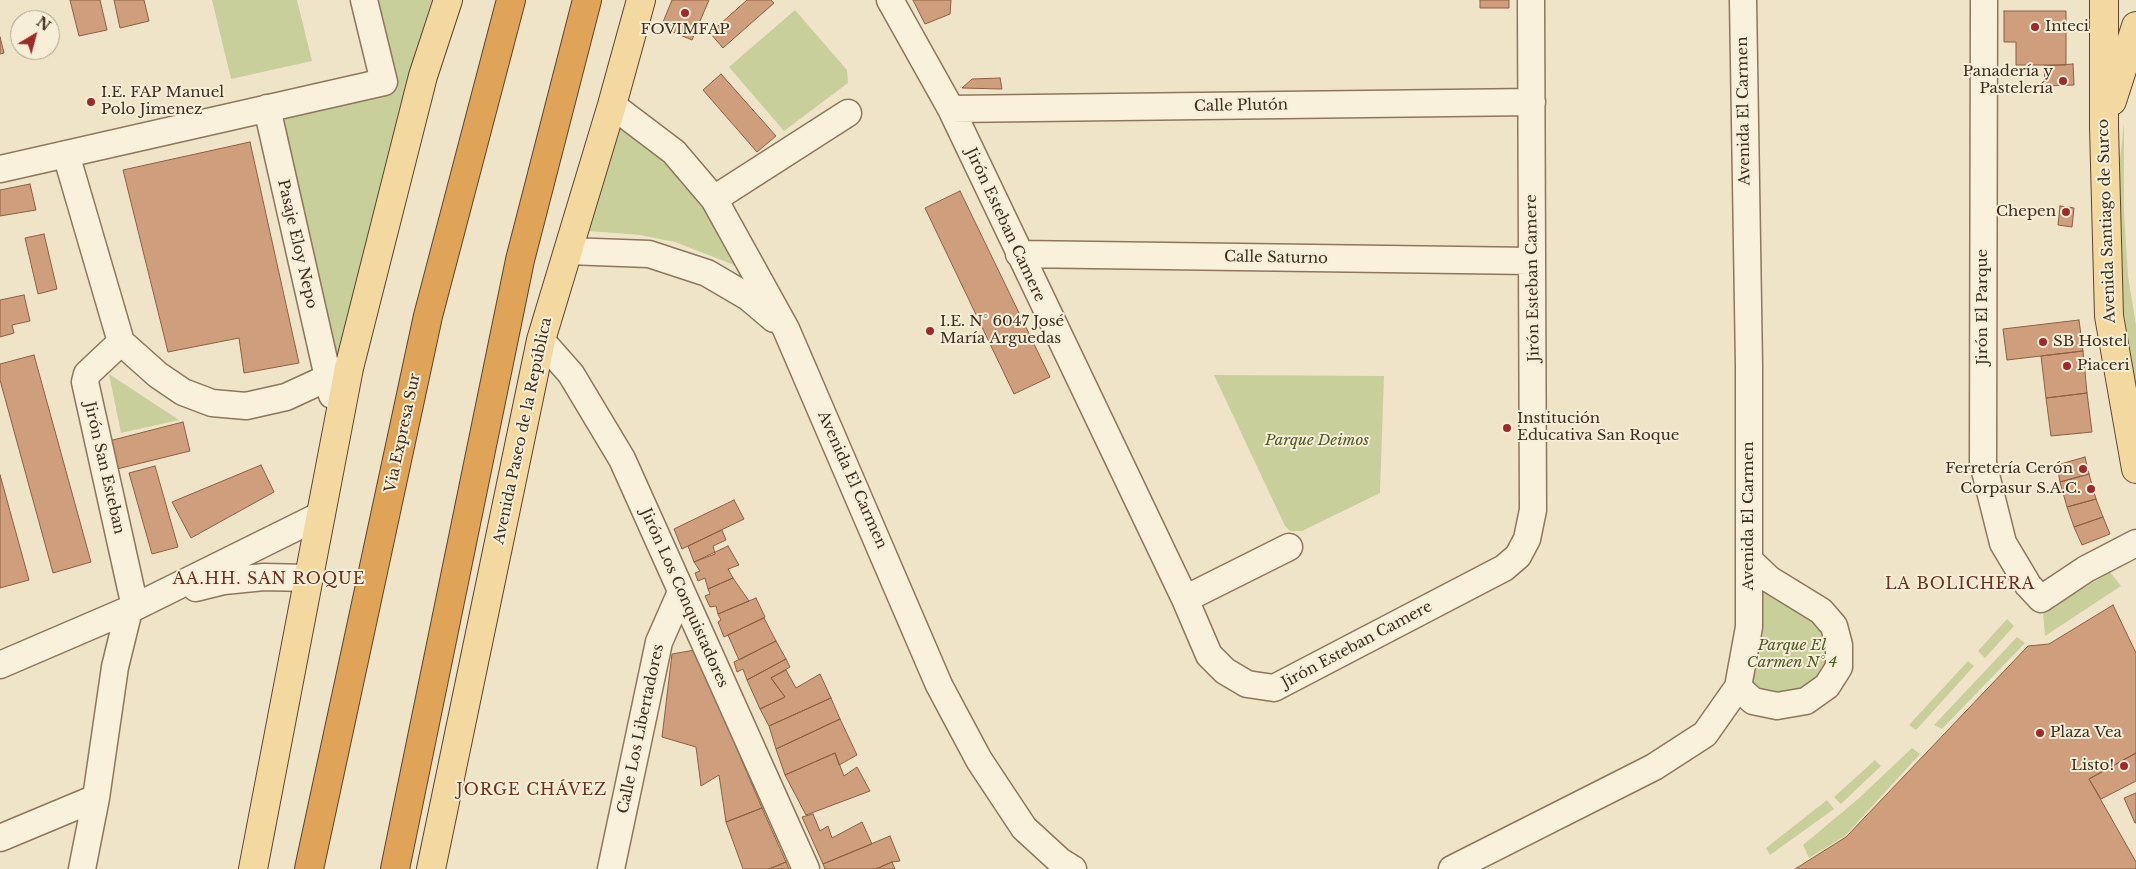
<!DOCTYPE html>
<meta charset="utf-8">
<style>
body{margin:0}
#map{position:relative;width:2136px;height:869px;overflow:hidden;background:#f0e4c8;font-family:"Libre Baskerville",serif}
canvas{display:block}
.north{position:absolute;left:10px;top:10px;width:50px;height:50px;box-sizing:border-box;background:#f7eed8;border:1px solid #ada18e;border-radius:50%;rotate:37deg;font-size:14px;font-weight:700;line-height:20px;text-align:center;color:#3d2e20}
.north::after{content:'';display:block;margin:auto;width:18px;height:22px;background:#9e2a2b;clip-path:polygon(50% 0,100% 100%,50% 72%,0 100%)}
</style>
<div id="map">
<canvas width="2136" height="869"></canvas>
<div class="north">N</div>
</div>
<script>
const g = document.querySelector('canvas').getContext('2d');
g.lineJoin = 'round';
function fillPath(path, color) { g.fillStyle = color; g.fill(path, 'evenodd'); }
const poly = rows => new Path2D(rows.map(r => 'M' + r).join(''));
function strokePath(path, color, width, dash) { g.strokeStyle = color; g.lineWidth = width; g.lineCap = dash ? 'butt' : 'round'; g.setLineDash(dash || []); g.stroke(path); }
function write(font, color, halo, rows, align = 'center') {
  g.font = font + ' "Libre Baskerville",serif'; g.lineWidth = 4; g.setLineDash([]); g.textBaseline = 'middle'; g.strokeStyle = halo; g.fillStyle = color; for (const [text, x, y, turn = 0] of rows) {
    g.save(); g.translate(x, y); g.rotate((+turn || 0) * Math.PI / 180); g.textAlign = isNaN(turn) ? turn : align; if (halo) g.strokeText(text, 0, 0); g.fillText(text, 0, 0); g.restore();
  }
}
const green = poly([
 [212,0,297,0,312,61,231,79],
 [374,0,441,0,345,356,330,366,275,121,393,87],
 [795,10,847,70,848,83,784,131,729,67],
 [618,121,711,200,738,263,734,265,675,242,640,235,588,231],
 [2124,123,2124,212,2128,276,2136,325,2136,388,2118,279,2114,214],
 [109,374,179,420,121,433],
 [1214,375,1384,376,1380,493,1302,531,1290,531,1285,526],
 [2110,572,2121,586,2045,636,2043,613],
 [1760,582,1823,627,1833,653,1828,672,1788,699,1744,686],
 [2007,619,2014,626,1985,658,1978,651],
 [2017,637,2025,643,1942,729,1934,725],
 [1968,661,1974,666,1916,730,1909,725],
 [1912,748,1920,754,1845,836,1809,858,1803,845,1858,799],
 [1875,760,1881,766,1841,804,1834,797],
 [1827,800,1834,809,1770,855,1766,848]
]);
const building = poly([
 [70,0,100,0,107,30,79,36,70,0],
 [114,0,144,0,149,21,120,28,114,0],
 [672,0,709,0,692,40,661,27,672,0],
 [747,0,771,0,774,3,723,48,710,33,747,0],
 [913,0,951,0,950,14,925,24,913,0],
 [1480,0,1509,0,1509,8,1480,8,1480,0],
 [2004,11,2066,11,2066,65,2016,65,2016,42,2004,42,2004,11],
 [0,37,4,53,0,54,0,37],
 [2073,64,2074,85,2045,86,2044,66,2073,64],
 [721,74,776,136,757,152,703,90,721,74],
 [1000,78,1002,89,962,88,972,79,1000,78],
 [250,142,299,363,244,373,239,338,168,352,123,170,250,142],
 [30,184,36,210,0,216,0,190,30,184],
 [960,191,1050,377,1014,394,925,208,960,191],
 [2060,206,2074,208,2072,227,2058,225,2060,206],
 [44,234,57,289,38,294,25,238,44,234],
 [24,295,30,321,12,325,14,333,0,337,0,300,24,295],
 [2079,320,2083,351,2007,360,2003,329,2079,320],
 [2083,351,2087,393,2046,398,2041,356,2083,351],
 [34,355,91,562,53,573,0,380,0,364,34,355],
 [2087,393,2092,432,2051,436,2046,398,2087,393],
 [183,422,190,451,117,469,109,441,183,422],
 [2085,457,2089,474,2060,482,2057,465,2085,457],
 [261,465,274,492,191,538,172,502,261,465],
 [155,466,178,547,152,554,129,473,155,466],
 [2089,474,2096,499,2067,507,2060,482,2089,474],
 [0,475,29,580,0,588,0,475],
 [2096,499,2103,517,2074,527,2067,507,2096,499],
 [734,500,744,519,682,549,674,529,734,500],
 [2103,517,2110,534,2082,545,2074,527,2103,517],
 [722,530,726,540,713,546,715,554,694,562,688,546,722,530],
 [728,546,739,565,728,569,733,578,708,589,705,578,698,581,695,573,700,571,694,562,728,546],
 [733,578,749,601,718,614,716,606,710,607,705,596,710,594,708,589,733,578],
 [756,598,765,617,724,637,718,622,721,620,718,614,756,598],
 [2113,605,2136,653,2136,753,2089,779,2136,862,2136,869,1795,869,1846,837,2028,646,2049,644,2113,605],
 [764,618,776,641,739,660,728,635,764,618],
 [776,641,786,659,747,680,743,669,737,672,734,662,776,641],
 [695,650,762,808,726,822,719,775,701,786,696,747,662,737,672,654,695,650],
 [786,659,790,667,771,678,785,697,760,709,747,680,786,659],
 [786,670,796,688,820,674,831,698,769,726,760,709,785,697,771,678,786,670],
 [831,698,840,719,776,749,769,726,831,698],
 [840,719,857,755,839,765,835,753,785,775,776,749,840,719],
 [835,753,844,776,857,767,870,791,806,815,785,775,835,753],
 [2136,753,2136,781,2101,799,2089,779,2136,753],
 [2136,793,2136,823,2135,823,2124,798,2136,793],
 [762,808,786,862,769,869,743,869,726,822,762,808],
 [813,814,820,831,828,826,832,838,862,822,872,844,823,864,802,817,813,814],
 [890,836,900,861,892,862,876,869,825,869,823,864,890,836],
 [786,862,789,869,769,869,786,862],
 [892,862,895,869,876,869,892,862]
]);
const minor = poly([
 [890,0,951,109,1185,599,1209,655,1225,671,1247,684,1274,688,1504,568,1518,556,1527,539,1533,510,1531,0],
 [1984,0,1983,463,2003,543,2028,585,2041,599,2086,569,2136,543],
 [612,105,674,152,714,199,786,329,939,685,979,760,1024,828,1060,861,1073,869],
 [267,108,332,395],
 [951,109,1532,102],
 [66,154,121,342,158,375,183,392,212,403,246,406,286,397,349,368],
 [0,169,384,82,364,0],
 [714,199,848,113],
 [568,251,649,254,707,273,748,297,774,319],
 [1019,254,1532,261],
 [541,340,571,374,622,459,806,869],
 [121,342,87,374,85,382,135,607],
 [196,588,224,581,264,577,309,578],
 [1185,599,1289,547],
 [0,665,135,607,321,515],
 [1738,687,1753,701,1777,706,1806,701,1827,686,1839,667,1839,645,1834,626,1821,611,1769,579,1749,560],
 [0,838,96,798],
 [82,869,96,798,115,667,129,610],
 [611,869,659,642,681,592],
 [1452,869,1654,767,1705,734,1738,687,1749,627,1749,366,1743,0]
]);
const major = poly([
 [2104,0,2104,127,2109,316,2136,469],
 [2112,101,2136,26],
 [253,869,349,368,423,76,448,0],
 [431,869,541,340,612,105,641,0]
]);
const highway = poly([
 [309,869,428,316,511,0],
 [395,869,520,260,587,0]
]);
const markers = [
 [685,13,5,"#9e2a2b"],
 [2035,27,5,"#9e2a2b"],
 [2063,81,5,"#9e2a2b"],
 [91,102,5,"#9e2a2b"],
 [2066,212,5,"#9e2a2b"],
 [930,331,5,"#9e2a2b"],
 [2043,342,5,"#9e2a2b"],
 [2067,366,5,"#9e2a2b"],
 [1507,428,5,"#9e2a2b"],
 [2083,469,5,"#9e2a2b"],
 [2091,489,5,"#9e2a2b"],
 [2040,733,5,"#9e2a2b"],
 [2124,766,5,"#9e2a2b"]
];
const poiNames = [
 ["Inteci",2045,27],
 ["FOVIMFAP",685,30,"center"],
 ["Panadería y",2053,72,"right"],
 ["Pastelería",2053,89,"right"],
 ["I.E. FAP Manuel",101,93],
 ["Polo Jimenez",101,110],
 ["Chepen",2056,212,"right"],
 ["I.E. N° 6047 José",940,322],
 ["María Arguedas",940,339],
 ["SB Hostel",2053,342],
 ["Piaceri",2077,366],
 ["Institución",1517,419],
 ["Educativa San Roque",1517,436],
 ["Ferretería Cerón",2073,469,"right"],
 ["Corpasur S.A.C.",2081,489,"right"],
 ["Plaza Vea",2050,733],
 ["Listo!",2114,766,"right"]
];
const streetNames = [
 ["Calle Plutón",1241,106,-1],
 ["Avenida El Carmen",1744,111,-91],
 ["Avenida Santiago de Surco",2107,221,-92],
 ["Jirón Esteban Camere",1005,225,65],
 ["Pasaje Eloy Nepo",297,244,77],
 ["Calle Saturno",1276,258,1],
 ["Jirón Esteban Camere",1533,278,-91],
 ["Jirón El Parque",1983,307,-90],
 ["Avenida Paseo de la República",523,431,-78],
 ["Via Expresa Sur",403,433,-78],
 ["Jirón San Esteban",104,468,77],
 ["Avenida El Carmen",852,480,66],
 ["Avenida El Carmen",1749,516,-90],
 ["Jirón Los Conquistadores",684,598,66],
 ["Jirón Esteban Camere",1357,645,-28],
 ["Calle Los Libertadores",641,729,-78]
];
const parkNames = [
 ["Parque Deimos",1317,441],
 ["Parque El",1792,646],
 ["Carmen N° 4",1792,663]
];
const neighbourhoodNames = [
 ["AA.HH. SAN ROQUE",269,579],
 ["LA BOLICHERA",1960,584],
 ["JORGE CHÁVEZ",532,790]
];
fillPath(green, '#c9cf9b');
fillPath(building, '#cf9f7d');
strokePath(building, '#8d5f41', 1);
strokePath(minor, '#8d765c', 29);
strokePath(major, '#5b4430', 30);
strokePath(highway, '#5b4430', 30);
strokePath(minor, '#faf1dc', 26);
strokePath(major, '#f3d9a0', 28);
strokePath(highway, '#e0a458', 28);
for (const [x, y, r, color] of markers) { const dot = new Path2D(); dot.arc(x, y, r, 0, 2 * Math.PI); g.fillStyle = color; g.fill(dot); strokePath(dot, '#f7eed8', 2); }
write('15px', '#3d2e20', '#f7eed8', poiNames, 'left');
write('15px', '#3d2e20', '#f7eed8', streetNames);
write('italic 15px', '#4d5a26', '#f7eed8', parkNames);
g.letterSpacing = '1px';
write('16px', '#6b2e1e', '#f7eed8', neighbourhoodNames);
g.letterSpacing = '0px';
</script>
